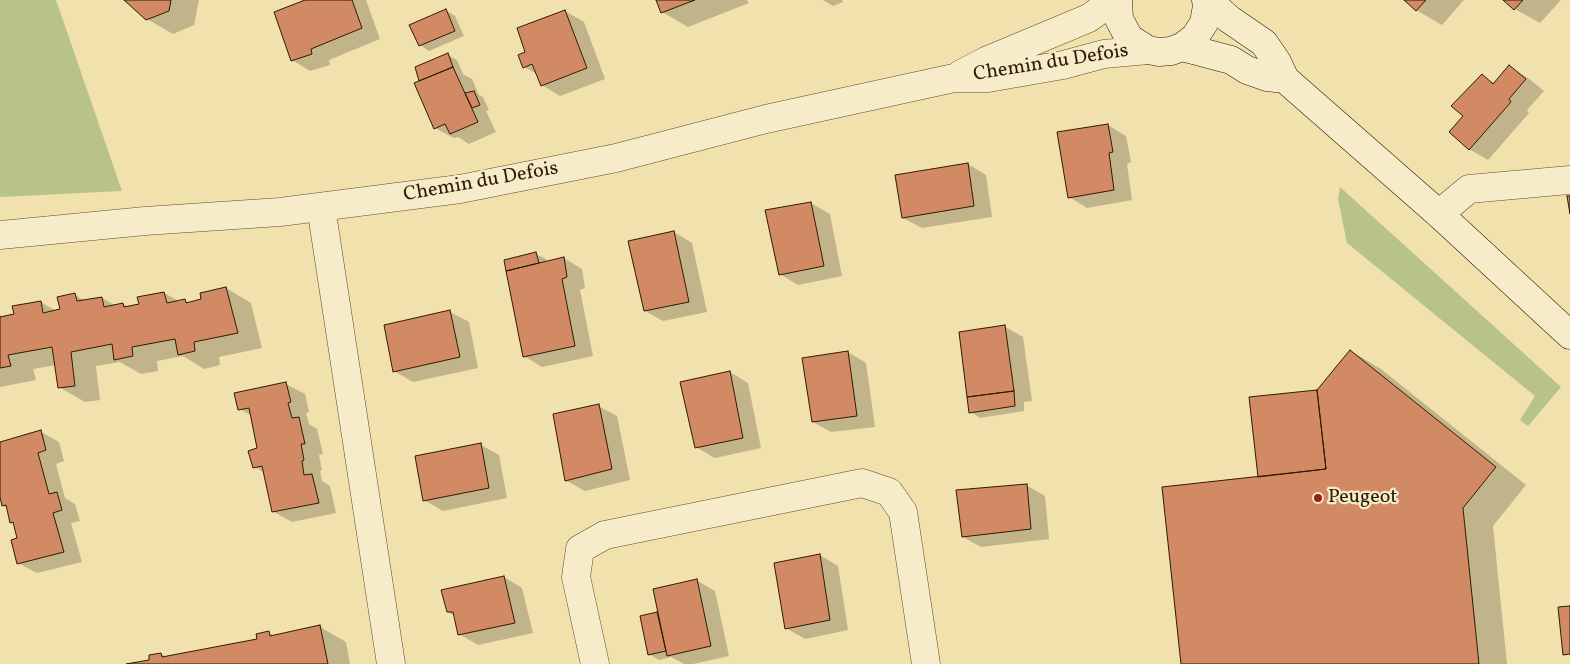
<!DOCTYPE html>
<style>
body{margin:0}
canvas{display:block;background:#f1e1ac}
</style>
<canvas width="1570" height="664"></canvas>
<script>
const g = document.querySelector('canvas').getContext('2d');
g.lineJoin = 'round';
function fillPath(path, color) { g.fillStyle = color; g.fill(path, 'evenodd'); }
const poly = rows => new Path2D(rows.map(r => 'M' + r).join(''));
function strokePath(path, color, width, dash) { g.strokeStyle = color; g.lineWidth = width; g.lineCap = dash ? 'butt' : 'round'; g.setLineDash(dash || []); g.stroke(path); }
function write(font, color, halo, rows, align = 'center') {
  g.font = font + ' Vollkorn,serif'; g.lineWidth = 4.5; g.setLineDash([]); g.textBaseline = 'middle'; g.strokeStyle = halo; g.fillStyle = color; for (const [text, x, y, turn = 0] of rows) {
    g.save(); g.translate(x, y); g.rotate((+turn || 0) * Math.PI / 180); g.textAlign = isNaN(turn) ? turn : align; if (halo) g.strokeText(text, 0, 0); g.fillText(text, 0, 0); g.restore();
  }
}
const green = poly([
 [0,0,56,0,122,191,0,197],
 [1340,187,1561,387,1528,426,1520,420,1535,396,1347,243,1338,199]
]);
const shadow = poly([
 [126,0,199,0,194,25,173,34,147,19],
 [308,0,366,0,380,39,329,60,330,65,310,71,292,60],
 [658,0,747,0,749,3,688,27,662,12],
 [823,0,842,0,843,2,833,6],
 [1406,0,1464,0,1442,25,1416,10],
 [1505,0,1561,0,1540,23,1515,9],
 [446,10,455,16,464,36,429,51,420,45],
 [565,11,584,22,605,79,560,96,542,85,537,74,524,67],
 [448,55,457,60,463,74,472,79,479,95,483,97,489,110,486,111,496,132,469,144,458,137,454,138,435,128],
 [1510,67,1528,78,1544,91,1527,110,1529,113,1488,160,1469,149,1465,116,1482,76,1495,83],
 [1108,125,1126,136,1131,162,1127,164,1132,200,1087,208,1069,197],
 [968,164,986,175,992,217,922,228,903,218],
 [811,203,830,214,842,276,798,285,780,274],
 [674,232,692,243,707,312,663,321,645,311],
 [536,254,546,259,546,262,564,258,582,269,585,288,580,290,593,356,542,367,524,356,507,270],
 [226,288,251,303,262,348,219,357,220,365,204,369,183,356,157,361,158,371,141,374,120,362,96,366,100,400,85,402,59,387,56,365,33,369,36,380,0,387,0,315,4,317,16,315,41,302,56,311,61,310,75,295,85,301,102,298,116,306,123,304,129,307,140,305,164,293,179,301,184,300,190,303,203,300],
 [450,312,469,322,478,368,413,382,394,371],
 [1004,326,1023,337,1032,401,1024,402,1024,411,980,418,971,412],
 [1351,351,1381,369,1526,485,1493,526,1507,664,1182,664,1260,478,1318,391],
 [848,352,866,363,875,427,831,432,813,422],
 [730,372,748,383,761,448,715,458,696,447],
 [286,384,305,394,309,412,306,413,309,424,317,429,323,454,319,455,322,470,320,471,322,481,330,486,336,513,292,522,274,512,265,473,254,467,258,449,252,416,240,409],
 [598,406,617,416,630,480,585,491,567,481],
 [41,432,59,442,64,461,56,464,65,498,75,504,80,521,71,523,82,562,37,573,18,563,18,538,15,524,11,522,8,508,3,506,0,492,0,443],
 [481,445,499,455,507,498,443,511,424,500],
 [1026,485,1045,496,1049,539,981,547,963,537],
 [820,555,838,566,848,630,805,639,786,628],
 [504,577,522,588,533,633,478,645,459,634,455,616,448,612],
 [696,580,715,591,729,656,693,664,684,664,671,657,659,660,649,654,657,614,659,615],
 [320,627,346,642,350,664,133,664,151,661,161,654,167,657,258,640,269,633,275,636]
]);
const building = poly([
 [124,0,171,0,169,11,146,20,124,0],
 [305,0,352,0,362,28,311,49,312,54,291,61,274,12,305,0],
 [656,0,695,0,661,13,656,0],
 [1404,0,1426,0,1416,11,1404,0],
 [1503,0,1523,0,1514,10,1503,0],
 [446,9,455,31,419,46,409,25,446,9],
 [565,10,587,68,541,86,532,64,523,68,518,55,525,52,517,28,565,10],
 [448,53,453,67,419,81,415,67,448,53],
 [1509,65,1526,79,1509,99,1511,102,1469,150,1449,132,1463,116,1451,106,1482,74,1493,84,1509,65],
 [453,67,478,122,450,134,445,124,434,129,414,83,453,67],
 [474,91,480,105,472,108,465,93,474,91],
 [1108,124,1113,152,1109,153,1114,190,1068,198,1057,132,1108,124],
 [968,163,974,206,902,218,895,175,968,163],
 [1567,196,1570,196,1570,214,1567,196],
 [811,202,824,266,779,275,765,210,811,202],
 [674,231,689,302,644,311,628,241,674,231],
 [536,252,539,263,506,271,504,260,536,252],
 [564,257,567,277,562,279,575,346,523,357,506,271,564,257],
 [226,287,238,333,194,342,195,351,178,355,175,339,132,347,133,356,114,360,112,344,71,352,75,386,58,388,52,347,8,355,11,366,0,368,0,317,14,314,12,306,41,301,43,313,60,309,57,297,75,293,77,301,102,297,104,307,123,303,124,307,139,304,137,297,164,292,167,303,185,299,186,303,201,299,200,293,226,287],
 [450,310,460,357,393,372,384,325,450,310],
 [1005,325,1014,391,967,397,959,332,1005,325],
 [1350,350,1496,467,1463,508,1479,664,1181,664,1162,487,1326,469,1317,390,1350,350],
 [848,351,857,416,812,422,802,358,848,351],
 [730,371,743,438,695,448,680,382,730,371],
 [286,382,291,402,288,403,292,418,299,417,305,444,301,444,304,460,302,461,304,475,312,474,319,503,272,512,262,466,253,468,248,451,257,448,249,408,238,410,234,393,286,382],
 [1317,390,1326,469,1258,477,1249,397,1317,390],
 [1014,391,1015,406,969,413,967,397,1014,391],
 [599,404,612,469,565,481,553,414,599,404],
 [41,430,46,450,38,453,49,494,57,492,62,510,53,513,64,552,17,564,11,540,17,538,13,522,10,523,6,505,2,506,0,497,0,442,41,430],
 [481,443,489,488,423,501,415,456,481,443],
 [1027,484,1031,529,962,537,956,490,1027,484],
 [820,554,830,620,785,629,774,563,820,554],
 [504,576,515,623,458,635,453,612,447,612,441,590,504,576],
 [697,579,711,646,667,656,653,589,697,579],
 [1570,606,1570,654,1563,655,1558,607,1570,606],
 [657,612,666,651,648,655,640,616,657,612],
 [320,625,328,664,126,664,149,660,149,655,161,653,162,657,257,639,256,634,269,631,270,636,320,625]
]);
const minor = poly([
 [961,74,986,61,1089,18,1114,0],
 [321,207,391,664],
 [1439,214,1469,189,1570,180],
 [0,235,145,221,280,212,460,189,616,158,766,119,954,78,988,78,1063,65,1104,54,1148,50],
 [595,664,576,577,580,549,605,535,862,483,889,492,903,512,926,664]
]);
const secondary = poly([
 [1118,0,1119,19,1129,38,1148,50,1159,52,1171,51,1182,47,1195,37,1204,23,1207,6,1206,0],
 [1208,0,1229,19,1264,43,1277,62,1285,79,1439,214,1570,335],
 [1182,47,1231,60,1247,70,1267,77,1285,79]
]);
const markers = [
 [1318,498,5,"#8f2418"]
];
const streetNames = [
 ["Chemin du Defois",1051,64,-9],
 ["Chemin du Defois",481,183,-10]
];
const poiNames = [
 ["Peugeot",1328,498]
];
fillPath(green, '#b8c38a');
fillPath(shadow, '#0003');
fillPath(building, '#d28a65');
strokePath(building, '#2e1b04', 1);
strokePath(minor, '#5f4c2e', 29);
strokePath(secondary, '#2e1b04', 29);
strokePath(minor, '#f6ecc9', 28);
strokePath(secondary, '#f6ecc9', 28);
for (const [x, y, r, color] of markers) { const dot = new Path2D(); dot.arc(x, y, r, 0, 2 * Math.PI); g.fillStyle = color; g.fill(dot); strokePath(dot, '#f6ecc9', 2); }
write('20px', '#2e1b04', '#f6ecc9', streetNames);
write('20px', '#2e1b04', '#f6ecc9', poiNames, 'left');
</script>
